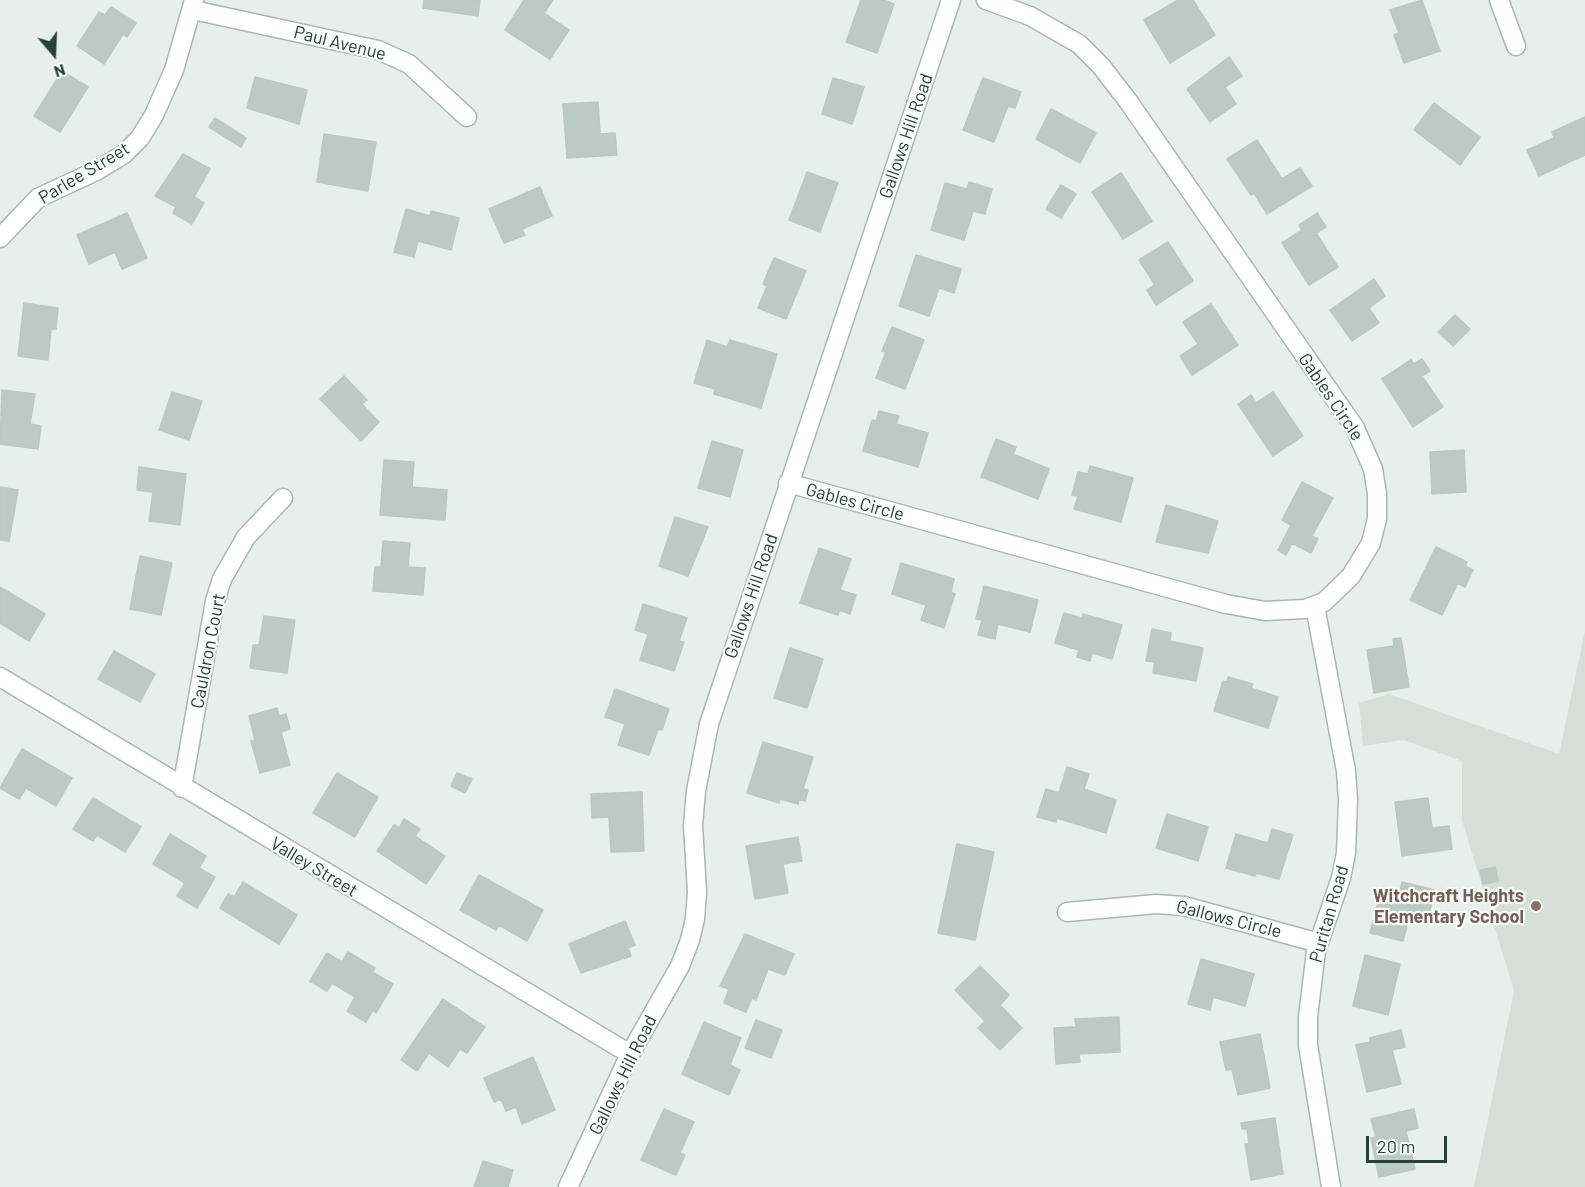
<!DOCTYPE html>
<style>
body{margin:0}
#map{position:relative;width:1585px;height:1187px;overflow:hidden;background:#e6efeb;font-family:Barlow,sans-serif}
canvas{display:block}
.north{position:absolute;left:24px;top:24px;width:60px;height:60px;-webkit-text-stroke:4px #f7fbf9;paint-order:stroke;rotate:161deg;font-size:16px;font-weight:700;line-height:24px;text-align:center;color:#24423a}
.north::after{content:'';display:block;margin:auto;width:21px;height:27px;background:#24423a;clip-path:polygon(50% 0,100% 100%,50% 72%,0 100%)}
.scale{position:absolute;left:1366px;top:1136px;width:81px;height:27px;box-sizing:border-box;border:3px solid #24423a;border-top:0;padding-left:8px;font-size:18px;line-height:21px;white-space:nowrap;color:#24423a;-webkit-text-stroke:4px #f7fbf9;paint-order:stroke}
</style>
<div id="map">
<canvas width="1585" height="1187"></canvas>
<div class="north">N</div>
<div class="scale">20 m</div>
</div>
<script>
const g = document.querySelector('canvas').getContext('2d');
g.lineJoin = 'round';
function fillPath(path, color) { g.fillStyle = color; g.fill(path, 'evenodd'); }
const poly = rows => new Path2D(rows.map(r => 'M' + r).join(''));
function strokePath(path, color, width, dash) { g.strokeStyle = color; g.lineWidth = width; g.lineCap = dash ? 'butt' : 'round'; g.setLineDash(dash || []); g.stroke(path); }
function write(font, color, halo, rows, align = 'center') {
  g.font = font + ' Barlow,sans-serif'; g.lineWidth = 4.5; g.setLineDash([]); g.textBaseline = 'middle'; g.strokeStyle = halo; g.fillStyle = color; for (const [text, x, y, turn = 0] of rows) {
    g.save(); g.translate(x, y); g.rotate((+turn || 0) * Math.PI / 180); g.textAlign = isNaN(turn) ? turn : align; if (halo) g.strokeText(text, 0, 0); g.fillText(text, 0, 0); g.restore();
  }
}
const built = poly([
 [1585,631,1585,1187,1474,1187,1514,991,1462,820,1462,761,1404,740,1363,746,1359,703,1389,694,1559,754]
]);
const building = poly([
 [424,0,480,0,478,16,423,8,424,0],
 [524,0,553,0,544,13,569,30,550,59,505,30,524,0],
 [861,0,884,0,894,4,877,53,846,42,861,0],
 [1178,0,1193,0,1215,35,1170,63,1144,20,1178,0],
 [1422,0,1440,51,1404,63,1394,35,1399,33,1390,10,1422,0],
 [111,7,136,23,127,37,123,34,104,64,77,46,99,12,105,15,111,7],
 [1229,57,1242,76,1225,87,1236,104,1210,122,1187,89,1229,57],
 [62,71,88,87,60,132,34,116,62,71],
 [255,77,307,90,299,124,247,108,255,77],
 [833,78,864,87,852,124,822,114,833,78],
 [983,78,1021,92,1015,108,1008,106,994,142,963,130,983,78],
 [598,102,600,134,615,133,617,155,567,158,563,104,598,102],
 [1434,103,1480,137,1460,165,1414,130,1434,103],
 [1051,109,1096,133,1080,163,1036,139,1051,109],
 [1585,117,1585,155,1539,176,1527,150,1554,138,1552,132,1585,117],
 [215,118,246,138,241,147,209,127,215,118],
 [324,134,376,142,368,191,317,182,324,134],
 [1257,140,1282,179,1300,168,1312,186,1267,214,1254,193,1251,195,1227,159,1257,140],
 [183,154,210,169,194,197,204,203,192,224,173,213,176,207,155,196,183,154],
 [807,172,838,183,820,232,789,220,807,172],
 [1121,173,1152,221,1123,239,1092,192,1121,173],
 [969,182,992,189,985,214,973,211,964,240,931,230,945,183,967,189,969,182],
 [1061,185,1076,194,1061,218,1046,209,1061,185],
 [540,187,552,216,522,229,525,235,504,243,489,209,540,187],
 [406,209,430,216,431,211,459,218,451,250,418,241,414,257,394,252,406,209],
 [127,213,147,258,122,269,115,252,89,264,77,235,127,213],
 [1317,213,1326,227,1316,233,1338,267,1309,285,1282,243,1302,230,1299,225,1317,213],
 [1168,242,1193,281,1156,305,1147,290,1155,285,1139,260,1168,242],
 [916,255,961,269,954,293,939,288,929,316,899,306,916,255],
 [774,258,806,271,786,319,758,308,767,286,763,284,774,258],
 [1374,279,1385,296,1369,308,1379,323,1352,341,1330,310,1374,279],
 [24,303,58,308,56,329,51,329,48,360,18,356,24,303],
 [1211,304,1238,345,1192,375,1180,356,1198,344,1183,322,1211,304],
 [1455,315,1470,329,1453,346,1438,332,1455,315],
 [892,327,924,340,905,389,876,378,886,352,882,351,892,327],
 [707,340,727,347,730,340,777,354,761,408,714,394,715,389,694,383,707,340],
 [1422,359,1430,371,1422,376,1443,407,1413,427,1382,379,1411,360,1414,364,1422,359],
 [344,376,367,400,362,404,379,422,361,441,320,399,344,376],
 [2,390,35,394,30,424,41,426,38,449,0,444,2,390],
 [172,392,202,401,189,440,159,430,172,392],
 [1273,392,1303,436,1273,456,1238,404,1251,395,1256,403,1273,392],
 [879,411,899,416,896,424,928,433,918,467,863,451,872,420,876,421,879,411],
 [996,439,1016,447,1013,454,1049,469,1038,499,981,477,996,439],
 [712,441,743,450,730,497,698,488,712,441],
 [1464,450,1466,492,1432,494,1430,452,1464,450],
 [384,460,414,462,412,487,447,490,445,520,380,515,384,460],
 [1090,466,1133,478,1121,522,1074,509,1078,496,1072,495,1078,472,1088,474,1090,466],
 [139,467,186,474,180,525,149,521,153,492,137,490,139,467],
 [1302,482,1333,498,1312,536,1318,539,1311,553,1292,543,1286,555,1278,550,1291,525,1282,520,1302,482],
 [0,487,18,490,9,541,0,540,0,487],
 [1166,505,1218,521,1208,553,1156,542,1166,505],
 [675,517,708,527,688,576,659,566,675,517],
 [383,541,410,543,408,567,425,568,423,595,373,591,375,567,381,567,383,541],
 [1436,547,1467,562,1465,566,1473,570,1465,587,1458,583,1442,615,1410,600,1436,547],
 [819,548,851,559,840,590,856,595,850,614,839,610,838,615,800,603,819,548],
 [140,556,172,563,161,615,130,609,140,556],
 [901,563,954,579,951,592,955,594,944,628,921,620,926,605,892,594,901,563],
 [984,586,1038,600,1030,632,998,624,995,639,978,635,982,620,976,619,984,586],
 [0,587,45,614,29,641,0,623,0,587],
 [643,604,687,618,679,641,684,642,674,671,640,660,648,634,635,630,643,604],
 [1064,613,1082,618,1083,614,1122,625,1112,659,1092,653,1090,661,1077,657,1079,650,1055,643,1064,613],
 [264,616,295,620,287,673,250,668,253,645,259,645,264,616],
 [1152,629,1171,633,1170,641,1203,648,1196,681,1153,673,1155,662,1146,661,1152,629],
 [1401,638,1409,687,1374,693,1367,650,1394,646,1393,639,1401,638],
 [790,648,823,659,807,708,774,698,790,648],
 [114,651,155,674,140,702,98,679,114,651],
 [1228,677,1253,684,1251,688,1278,697,1268,728,1214,711,1223,681,1227,682,1228,677],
 [615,689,669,709,662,730,658,729,649,755,618,745,625,724,605,717,615,689],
 [277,708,279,716,286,714,290,729,281,732,290,765,260,773,251,741,255,740,249,716,277,708],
 [763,742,813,757,803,789,808,790,805,801,799,800,798,804,780,799,779,803,747,793,763,742],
 [22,749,72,778,56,806,26,788,19,799,0,788,22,749],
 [1067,767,1089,774,1084,789,1116,800,1106,833,1057,818,1056,822,1037,817,1046,789,1059,793,1067,767],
 [337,773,378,797,355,837,313,813,337,773],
 [457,773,472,779,465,793,451,786,457,773],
 [642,792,644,851,611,852,609,817,592,818,591,794,642,792],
 [93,798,141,827,125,852,97,835,93,841,73,829,93,798],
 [1428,798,1432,828,1449,826,1452,849,1402,856,1395,802,1428,798],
 [1167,814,1208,827,1198,861,1156,848,1167,814],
 [404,819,420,829,415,836,445,856,426,884,377,851,394,825,399,828,404,819],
 [1272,829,1293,835,1279,879,1256,873,1255,876,1226,868,1236,834,1268,843,1272,829],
 [170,834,206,856,199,868,215,877,197,908,177,896,185,883,153,864,170,834],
 [798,837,802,861,783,864,788,893,755,899,746,846,798,837],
 [957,844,994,852,975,940,938,933,957,844],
 [1495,867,1498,881,1483,884,1480,870,1495,867],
 [479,875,543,910,527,941,499,925,496,930,460,910,479,875],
 [243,882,297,915,279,944,220,908,228,894,234,897,243,882],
 [1402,882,1435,890,1428,919,1410,914,1403,941,1370,933,1381,891,1399,896,1402,882],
 [625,921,635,945,628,948,631,956,581,973,569,944,625,921],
 [745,934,794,954,785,975,768,969,756,1000,752,998,746,1012,724,1003,729,989,720,986,745,934],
 [348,952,375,968,372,972,393,984,376,1013,373,1010,366,1022,347,1011,355,997,332,983,327,991,310,981,327,953,342,962,348,952],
 [1365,955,1400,964,1388,1015,1353,1006,1365,955],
 [1201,959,1254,974,1245,1006,1213,997,1210,1010,1188,1004,1201,959],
 [980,966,1009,995,1000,1005,1022,1028,1000,1050,978,1028,985,1021,955,990,980,966],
 [443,999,485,1027,467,1053,460,1049,448,1067,429,1053,417,1071,401,1060,443,999],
 [1119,1017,1120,1052,1079,1054,1080,1062,1056,1064,1054,1028,1076,1027,1075,1019,1119,1017],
 [756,1020,782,1030,771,1058,745,1048,756,1020],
 [704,1022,741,1038,730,1065,740,1070,729,1095,682,1074,704,1022],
 [1401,1030,1405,1047,1392,1050,1401,1084,1367,1092,1356,1045,1370,1042,1370,1038,1401,1030],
 [1260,1034,1270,1088,1238,1095,1232,1069,1226,1070,1220,1042,1260,1034],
 [533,1057,555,1110,522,1124,516,1107,506,1111,501,1099,494,1102,484,1078,533,1057],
 [664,1109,694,1122,680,1153,685,1155,676,1175,641,1160,664,1109],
 [1414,1109,1418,1128,1406,1131,1415,1169,1379,1177,1371,1138,1376,1137,1371,1119,1414,1109],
 [1275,1118,1283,1174,1251,1180,1245,1144,1249,1144,1247,1129,1242,1129,1241,1123,1275,1118],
 [483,1161,513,1170,508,1187,474,1187,483,1161]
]);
const minor = poly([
 [1499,0,1516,46],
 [193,10,378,50,409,64,467,117],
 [0,238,38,198,96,171,124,154,140,138,154,115,174,70,194,0],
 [788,483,1226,604,1265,611,1305,609,1324,602,1351,576,1371,543,1377,519,1377,494,1373,469,1355,428,1128,101,1101,66,1079,44,1030,16,986,0],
 [1315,606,1346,771,1348,800,1346,853,1341,878,1316,951,1308,1017,1308,1045,1331,1187],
 [0,677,630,1054],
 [182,788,215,601,222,579,246,537,283,498],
 [1067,912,1156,904,1184,906,1319,943],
 [568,1187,630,1054,680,966,690,940,695,919,697,892,693,825,696,791,709,724,951,0]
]);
const markers = [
 [1536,906,6,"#8d6e63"]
];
const streetNames = [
 ["Paul Avenue",340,43,14],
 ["Gallows Hill Road",906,136,-71],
 ["Parlee Street",84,173,-31],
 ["Gables Circle",1331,397,56],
 ["Gables Circle",855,502,15],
 ["Gallows Hill Road",751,596,-71],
 ["Cauldron Court",208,651,-79],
 ["Valley Street",314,867,31],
 ["Puritan Road",1329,914,-74],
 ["Gallows Circle",1229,919,14],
 ["Gallows Hill Road",623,1075,-64]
];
const educationNames = [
 ["Witchcraft Heights",1524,896],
 ["Elementary School",1524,917]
];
fillPath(built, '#d4dfda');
fillPath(building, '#bbcac4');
strokePath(building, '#b8c9c2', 1.5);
strokePath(minor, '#a8b8b2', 21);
strokePath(minor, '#fff', 18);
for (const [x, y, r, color] of markers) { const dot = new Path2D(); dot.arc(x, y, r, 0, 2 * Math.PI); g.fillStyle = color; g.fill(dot); strokePath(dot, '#f7fbf9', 2); }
write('18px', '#24423a', '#f7fbf9', streetNames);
write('bold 18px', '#785e54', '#f7fbf9', educationNames, 'right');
</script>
